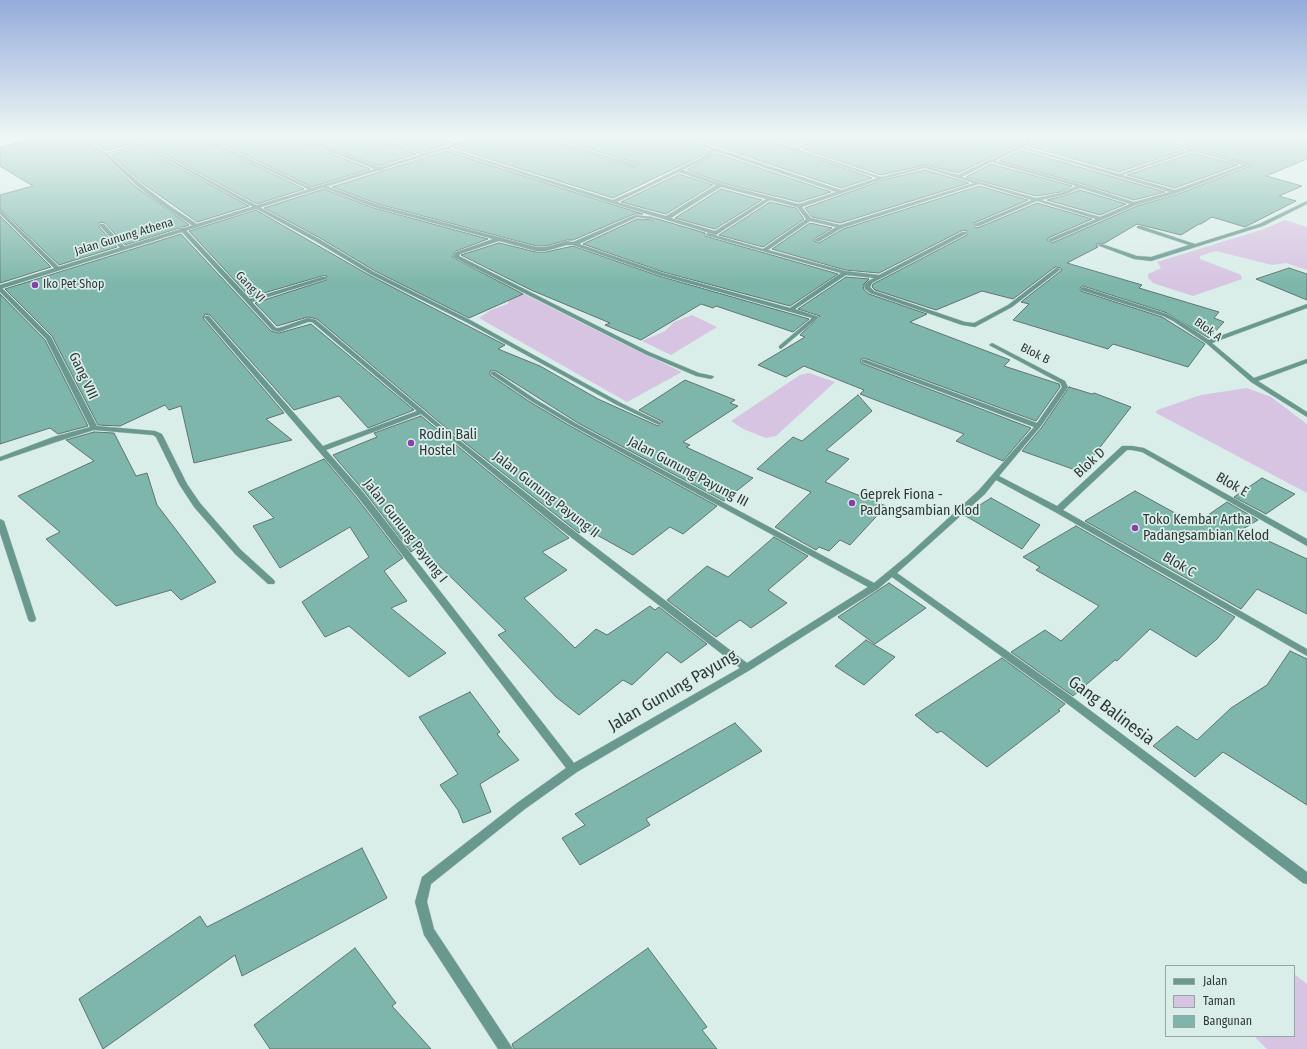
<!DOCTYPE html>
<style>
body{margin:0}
#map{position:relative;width:1307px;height:1049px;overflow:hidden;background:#daeee9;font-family:"Fira Sans Condensed",sans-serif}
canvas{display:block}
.legend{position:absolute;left:1165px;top:965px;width:130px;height:72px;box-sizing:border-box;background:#daeee9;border:1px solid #96a6a2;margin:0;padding:5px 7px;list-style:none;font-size:12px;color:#313938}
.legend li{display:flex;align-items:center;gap:8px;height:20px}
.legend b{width:20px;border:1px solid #96a6a2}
</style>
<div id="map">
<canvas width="1307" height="1049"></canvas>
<ul class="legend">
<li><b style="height:5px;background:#68988e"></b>Jalan</li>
<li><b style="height:11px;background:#d7c4e2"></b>Taman</li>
<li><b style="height:11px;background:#7eb6ab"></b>Bangunan</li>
</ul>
</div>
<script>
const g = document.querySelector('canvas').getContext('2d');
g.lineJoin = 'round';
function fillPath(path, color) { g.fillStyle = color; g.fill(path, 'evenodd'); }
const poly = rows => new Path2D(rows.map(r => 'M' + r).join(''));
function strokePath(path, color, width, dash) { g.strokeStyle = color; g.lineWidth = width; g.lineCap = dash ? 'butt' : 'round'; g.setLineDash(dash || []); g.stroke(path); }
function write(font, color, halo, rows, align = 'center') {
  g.font = font + ' "Fira Sans Condensed",sans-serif'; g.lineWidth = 3.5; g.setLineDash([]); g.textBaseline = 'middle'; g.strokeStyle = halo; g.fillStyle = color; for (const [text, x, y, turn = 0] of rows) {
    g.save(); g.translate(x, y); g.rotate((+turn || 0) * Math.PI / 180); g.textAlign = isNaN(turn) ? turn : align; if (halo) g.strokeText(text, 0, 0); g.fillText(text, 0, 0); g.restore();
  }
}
const green = poly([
 [1285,220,1307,227,1307,270,1286,263,1272,265,1216,251,1200,256,1200,259,1234,272,1241,275,1242,279,1193,296,1153,283,1148,278,1148,274,1161,268,1157,262,1264,229],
 [522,293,640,352,682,372,627,402,479,318,491,310,508,304,509,298],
 [692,315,717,327,671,355,642,341,665,331,674,322],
 [809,373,835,382,776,436,766,438,743,429,731,421,800,375],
 [1247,388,1271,397,1307,424,1307,493,1156,413,1157,410,1201,395],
 [1294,974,1307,984,1307,1049,1267,1049,1254,1036,1294,1036]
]);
const building = poly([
 [39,137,74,137,103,156,136,187,189,225,125,245,105,223,100,222,99,227,117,247,59,265,0,209,0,195,33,186,0,166,0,147,39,137],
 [84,137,156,137,106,151,84,137],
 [172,137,197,137,304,189,257,204,153,148,149,149,150,152,249,206,197,222,142,183,111,155,172,137],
 [208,137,370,137,416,154,379,166,302,138,301,142,370,169,312,187,208,137],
 [384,137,431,137,448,144,424,152,384,137],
 [486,137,532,137,635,167,640,164,548,137,675,137,708,150,703,155,613,198,454,148,486,137],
 [689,137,756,137,872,178,841,188,689,137],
 [770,137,820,137,794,146,770,137],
 [834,137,1021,137,1024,142,958,173,925,165,881,175,803,149,834,137],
 [1030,137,1163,137,1174,146,1184,150,1119,172,1028,146,1033,142,1030,137],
 [1172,137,1307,137,1307,159,1266,176,1302,186,1279,196,1296,201,1245,227,1212,217,1201,224,1199,224,1181,235,1137,224,1105,243,1097,244,1096,246,1098,247,1067,263,1142,285,1139,288,1219,312,1214,318,1224,322,1209,338,1167,313,1083,286,1080,288,1081,291,1162,317,1205,344,1188,367,1113,344,1108,349,1013,320,1029,304,1021,302,1062,270,1061,268,1055,267,1013,299,982,291,936,310,875,290,872,287,873,284,967,235,966,230,961,231,879,273,845,270,772,249,810,223,832,228,814,239,814,241,819,243,843,229,979,186,1028,200,974,223,975,228,980,227,1037,203,1092,219,1048,238,1047,240,1052,243,1137,206,1178,194,1250,166,1249,164,1187,146,1172,137],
 [1021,150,1165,192,1134,200,1082,184,999,161,1021,150],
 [446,151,611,204,643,214,634,214,573,240,567,240,546,246,536,246,378,204,332,187,446,151],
 [715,153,831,192,799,202,722,183,687,170,715,153],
 [1193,153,1238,165,1175,188,1127,175,1193,153],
 [991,164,1072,186,1061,192,1036,196,966,177,991,164],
 [925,170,969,183,840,223,812,217,805,208,883,180,925,170],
 [679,174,713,185,666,214,621,202,679,174],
 [324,189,374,208,488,239,456,251,452,257,523,294,469,318,375,271,320,238,264,208,324,189],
 [721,189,762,200,715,229,675,218,721,189],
 [1080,190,1126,204,1100,215,1047,200,1064,196,1080,190],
 [770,202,796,208,804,219,763,247,719,235,770,202],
 [256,210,369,275,505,345,498,349,540,366,598,399,658,426,663,422,639,410,685,380,735,400,730,403,738,406,683,442,690,445,686,447,753,478,724,501,578,423,496,371,490,371,490,375,530,402,572,427,717,506,683,534,670,527,633,555,586,529,579,533,445,427,317,319,308,317,277,326,255,303,326,280,327,276,322,276,250,297,189,231,256,210],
 [0,216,51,267,0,283,0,216],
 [654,218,705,233,705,236,838,274,790,306,663,272,583,244,637,219,653,220,654,218],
 [181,234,271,331,279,333,311,324,414,410,368,428,339,396,294,410,210,315,205,314,203,318,284,413,266,419,292,440,194,463,181,406,169,410,165,405,120,426,98,425,52,336,5,289,181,234],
 [499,243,536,252,546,252,573,246,659,276,809,319,793,332,716,306,713,308,701,304,641,340,605,325,610,323,531,290,461,255,499,243],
 [1289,268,1307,274,1307,300,1256,279,1289,268],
 [846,277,869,279,863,285,864,290,869,294,927,314,910,322,1010,360,1004,366,1059,384,1060,387,1036,421,867,359,861,359,861,363,1031,428,1003,461,956,441,964,434,860,394,864,390,804,366,786,377,758,365,805,337,800,335,820,316,798,309,846,277],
 [0,294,45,340,88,426,58,434,50,428,0,444,0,294],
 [1069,387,1092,394,1094,393,1131,407,1081,472,1022,451,1042,427,1069,387],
 [858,395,872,411,826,450,849,459,825,482,886,506,850,545,840,540,829,551,819,547,816,550,775,527,811,492,757,469,793,437,802,441,858,395],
 [421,416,569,538,542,552,567,570,524,598,575,648,596,629,607,635,650,606,655,610,659,607,707,644,681,663,667,652,632,685,623,680,579,715,556,697,498,635,506,631,419,546,411,552,364,491,333,455,377,437,374,433,421,416],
 [94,432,114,433,136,476,147,473,157,505,216,582,181,600,171,590,116,606,46,539,60,532,18,496,94,461,66,440,94,432],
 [324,459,356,497,403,558,384,571,407,601,391,608,446,653,409,677,349,626,325,637,302,602,369,557,350,527,280,568,253,526,274,518,248,492,324,459],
 [1262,478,1295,494,1266,514,1234,497,1262,478],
 [1135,491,1195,524,1227,502,1258,520,1243,529,1307,559,1307,614,1257,589,1241,609,1085,521,1135,491],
 [991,498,1040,525,1022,549,964,515,991,498],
 [1076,526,1235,617,1217,639,1196,657,1150,629,1117,661,1115,660,1073,696,1011,652,1045,630,1061,641,1099,606,1036,570,1040,567,1023,557,1076,526],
 [774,537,808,556,768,590,787,603,751,628,740,620,716,637,667,600,707,566,728,577,774,537],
 [889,583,926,608,875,644,838,617,889,583],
 [866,640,895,657,864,685,835,666,866,640],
 [1290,651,1307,659,1307,805,1223,752,1195,777,1153,746,1177,726,1197,740,1231,708,1267,685,1290,651],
 [1002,658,1065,704,1058,710,1060,711,987,767,941,731,937,733,915,715,1002,658],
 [470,692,500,732,497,734,519,760,480,784,491,812,463,823,458,810,440,785,458,774,419,717,470,692],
 [735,723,762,751,646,819,650,825,580,865,562,838,585,825,575,814,735,723],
 [362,848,387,898,242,976,235,955,103,1049,79,999,200,916,207,927,362,848],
 [355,948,396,1003,392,1006,431,1049,270,1049,254,1025,355,948],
 [648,948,707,1027,702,1030,717,1049,514,1049,512,1044,648,948]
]);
const minor = poly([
 [75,137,81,137,106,153,163,137,171,137,108,154,141,184,170,206,197,224,197,226,193,226,166,208,137,186,104,155,75,137],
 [198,137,204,137,316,190,312,191,198,137],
 [371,137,378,137,429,155,426,156,371,137],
 [432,137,439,137,460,145,457,146,432,137],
 [533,137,541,137,639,165,635,166,533,137],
 [676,137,683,137,841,190,877,178,757,137,764,137,794,148,826,137,833,137,798,149,881,177,925,166,958,175,1027,142,1022,137,1027,137,1032,142,1024,147,1119,174,1188,150,1175,145,1164,137,1169,137,1177,143,1187,147,1249,165,1177,193,1136,205,1051,242,1048,240,1049,239,1096,219,1037,201,979,226,975,226,975,224,1032,200,979,184,842,228,818,242,815,240,816,239,836,227,810,221,768,250,845,271,879,275,962,232,966,232,966,234,872,283,870,287,874,291,965,322,974,323,1008,305,1056,268,1061,269,1012,307,975,327,962,325,870,293,865,289,864,285,868,281,874,278,846,275,795,309,819,317,781,349,779,348,779,346,812,318,659,275,573,245,567,245,546,251,536,251,499,241,460,254,459,256,649,352,699,373,713,376,714,377,711,379,696,376,645,354,453,257,456,252,493,239,374,207,322,187,326,186,378,205,536,247,546,247,567,241,573,242,635,215,653,217,653,219,651,219,637,217,633,219,579,244,663,273,790,308,841,273,705,235,708,233,763,249,806,219,797,207,770,200,716,235,611,203,445,149,448,148,613,200,642,187,704,156,711,149,676,137],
 [1021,148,1170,192,1134,202,1082,185,995,161,1021,148],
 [715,151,836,192,799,204,722,184,683,170,706,158,715,151],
 [1193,151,1243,165,1175,190,1122,175,1193,151],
 [991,162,1076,186,1061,193,1036,198,962,177,991,162],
 [925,168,974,183,840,225,811,218,802,207,883,179,925,168],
 [679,172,716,185,666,216,617,202,679,172],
 [721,187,766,199,715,231,671,218,721,187],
 [1080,188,1130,204,1100,217,1041,200,1064,195,1080,188],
 [303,139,384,169,384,170,380,171,302,141,303,139],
 [152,149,319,239,374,272,472,321,621,403,662,423,659,425,657,424,617,405,468,323,370,274,315,241,151,151,150,150,152,149],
 [1307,201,1307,204,1263,226,1151,261,1134,259,1097,245,1102,244,1137,256,1151,257,1189,245,1137,228,1137,226,1141,226,1195,244,1259,224,1307,201],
 [0,210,59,267,59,269,55,269,0,214,0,210],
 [100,224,104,224,125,247,125,249,121,249,100,226,100,224],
 [180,228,184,228,250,299,322,277,326,277,326,279,252,302,276,328,279,328,308,318,316,320,444,428,560,520,747,663,868,587,573,426,531,401,491,374,491,372,495,372,535,399,577,424,874,583,908,555,979,490,1034,427,862,362,862,360,866,360,1037,423,1062,387,1060,383,989,345,992,343,994,344,1065,381,1068,387,1041,426,999,476,1057,506,1122,446,1132,446,1144,448,1307,539,1307,546,1142,452,1132,450,1127,450,1063,510,1307,649,1307,656,1055,512,996,480,985,494,897,573,1075,699,1307,872,1307,884,1303,883,1069,705,892,577,878,589,750,670,577,772,525,809,431,884,427,902,434,929,513,1049,498,1049,424,935,415,902,422,877,517,803,566,768,357,496,204,317,205,316,209,316,323,446,417,411,312,322,308,322,279,332,272,330,180,230,180,228],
 [421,414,554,524,740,668,574,763,363,492,326,450,421,414],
 [0,287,2,288,51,337,97,426,155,431,162,434,187,484,200,503,241,550,274,580,275,582,274,584,268,584,235,554,194,507,179,484,156,437,153,435,94,430,59,441,0,461,0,457,53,437,90,427,46,339,0,292,0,287],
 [1083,287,1167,314,1177,319,1209,340,1307,304,1307,308,1212,343,1254,378,1307,359,1307,363,1258,381,1307,412,1307,417,1251,382,1206,343,1173,321,1163,316,1081,290,1081,288,1083,287],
 [0,519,4,521,36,619,35,621,32,622,29,621,28,619,0,533,0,519]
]);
const tertiary = poly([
 [477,137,485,137,0,289,0,285,477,137]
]);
const markers = [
 [35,285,4,"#893daf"],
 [411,443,4,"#893daf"],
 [852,503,4,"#893daf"],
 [1135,528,4,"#893daf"]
];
const farStreetnames = [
 ["Jalan Gunung Athena",124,237,-17],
 ["Gang VI",250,287,47],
 ["Blok A",1208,330,36],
 ["Blok B",1035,354,27]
];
const farPoinames = [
 ["Iko Pet Shop",43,285]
];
const streetNames = [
 ["Gang VIII",83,376,65],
 ["Blok D",1090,463,-43],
 ["Jalan Gunung Payung III",688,472,28],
 ["Blok E",1232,485,30],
 ["Jalan Gunung Payung II",546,495,38],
 ["Jalan Gunung Payung I",405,531,52],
 ["Blok C",1179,565,30]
];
const poiNames = [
 ["Rodin Bali",419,435],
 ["Hostel",419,451],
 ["Geprek Fiona -",860,495],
 ["Padangsambian Klod",860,511],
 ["Toko Kembar Artha",1143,520],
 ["Padangsambian Kelod",1143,536]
];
const nearStreetnames = [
 ["Jalan Gunung Payung",673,691,-30],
 ["Gang Balinesia",1111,711,37]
];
fillPath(green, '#d7c4e2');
fillPath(building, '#7eb6ab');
strokePath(building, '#61736f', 1);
strokePath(minor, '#b8cac6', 1);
strokePath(tertiary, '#b8cac6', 1);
fillPath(minor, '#68988e');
fillPath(tertiary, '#68988e');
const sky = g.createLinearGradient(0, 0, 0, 284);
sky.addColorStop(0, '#95acdb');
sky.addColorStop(0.48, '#eef7f5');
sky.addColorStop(1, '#eef7f500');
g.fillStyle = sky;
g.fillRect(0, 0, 1307, 284);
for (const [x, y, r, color] of markers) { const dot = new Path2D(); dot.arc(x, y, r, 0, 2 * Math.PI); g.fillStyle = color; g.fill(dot); strokePath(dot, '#daeee9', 1.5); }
write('12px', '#313938', '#daeee9', farStreetnames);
write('12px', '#313938', '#daeee9', farPoinames, 'left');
write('14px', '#313938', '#daeee9', streetNames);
write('14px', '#313938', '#daeee9', poiNames, 'left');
write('17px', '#313938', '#daeee9', nearStreetnames);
</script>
